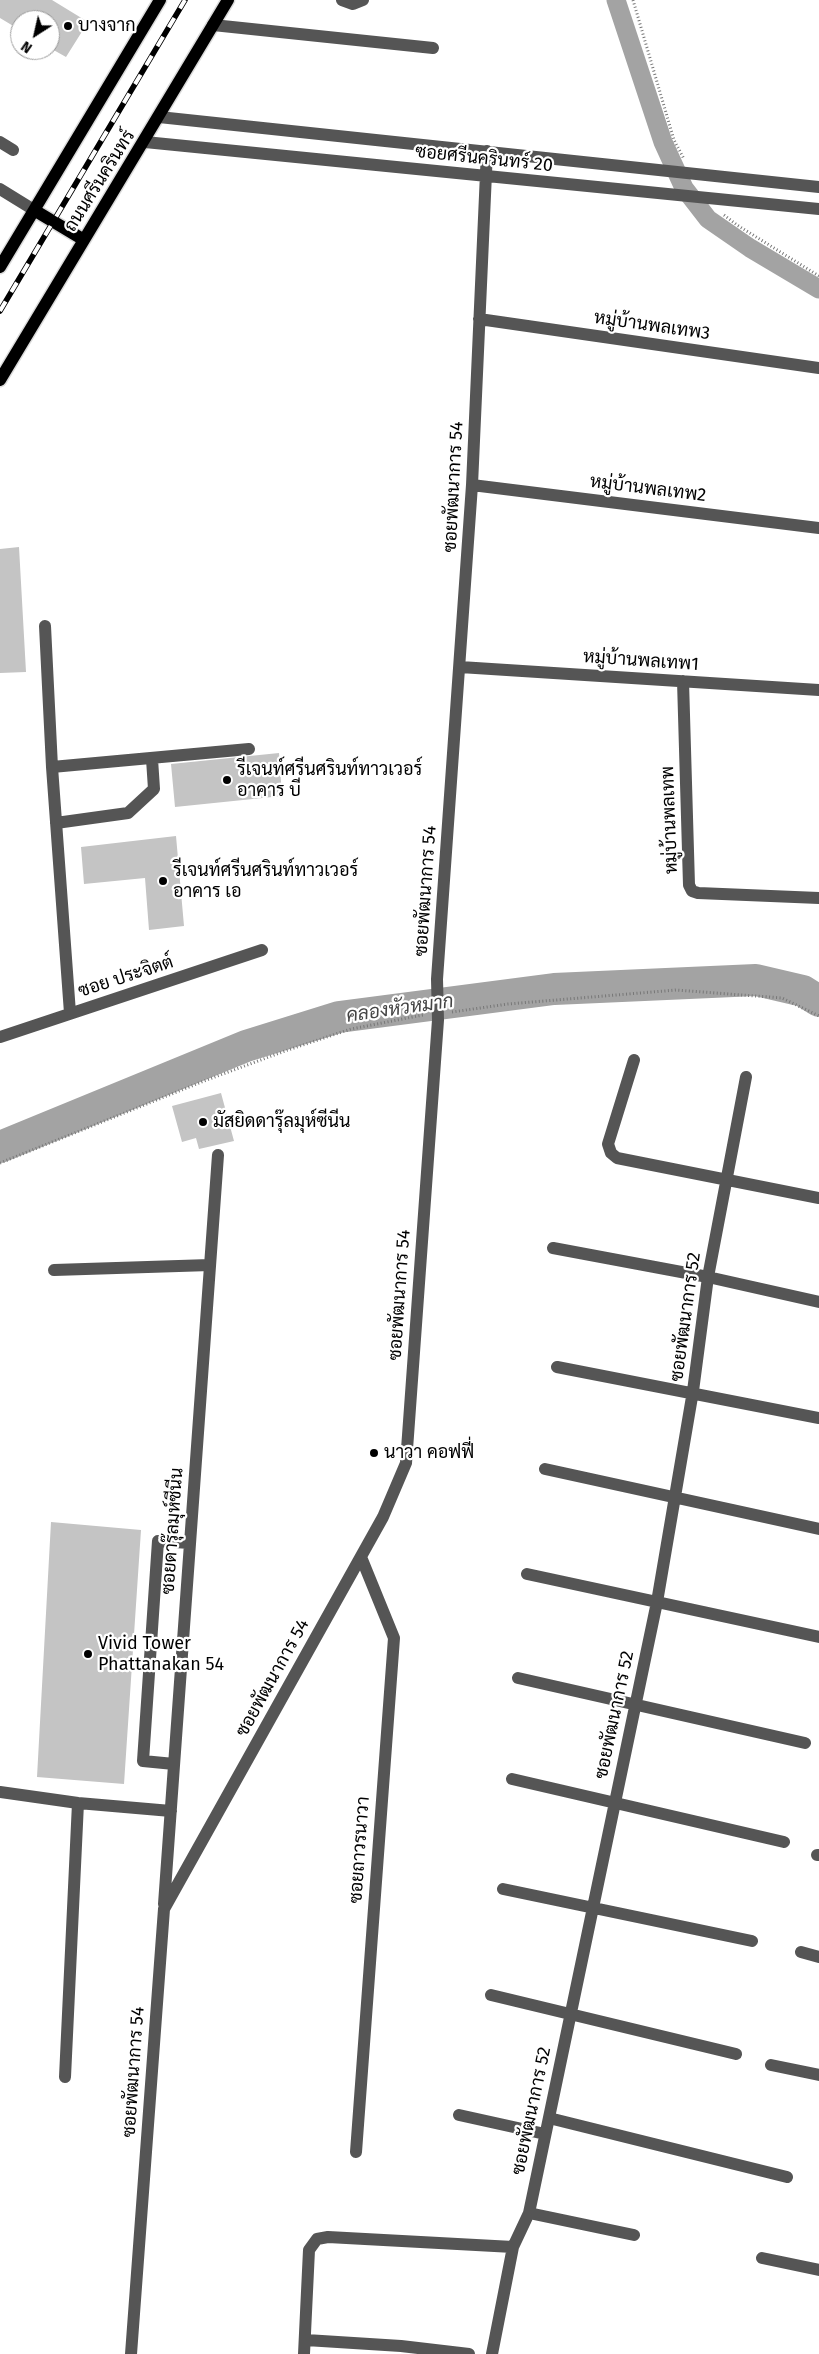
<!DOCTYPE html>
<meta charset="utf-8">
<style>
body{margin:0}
#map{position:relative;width:819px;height:2354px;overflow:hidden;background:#fff;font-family:"Fira Sans",sans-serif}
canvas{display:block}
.north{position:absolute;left:10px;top:10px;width:50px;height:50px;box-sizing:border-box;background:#fff;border:1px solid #999;border-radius:50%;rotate:215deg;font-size:14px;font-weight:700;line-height:20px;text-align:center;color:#000}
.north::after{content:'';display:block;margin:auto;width:18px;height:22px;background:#000;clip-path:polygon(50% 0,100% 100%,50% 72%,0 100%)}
</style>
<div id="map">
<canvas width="819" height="2354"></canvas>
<div class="north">N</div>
</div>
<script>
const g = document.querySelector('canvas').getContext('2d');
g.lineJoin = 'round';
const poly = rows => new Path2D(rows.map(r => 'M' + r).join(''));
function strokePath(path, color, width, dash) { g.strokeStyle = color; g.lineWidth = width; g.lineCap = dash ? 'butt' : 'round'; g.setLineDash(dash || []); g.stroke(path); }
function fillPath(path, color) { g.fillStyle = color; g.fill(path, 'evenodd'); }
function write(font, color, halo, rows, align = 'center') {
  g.font = font + ' "Fira Sans",Sarabun,sans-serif'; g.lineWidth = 4.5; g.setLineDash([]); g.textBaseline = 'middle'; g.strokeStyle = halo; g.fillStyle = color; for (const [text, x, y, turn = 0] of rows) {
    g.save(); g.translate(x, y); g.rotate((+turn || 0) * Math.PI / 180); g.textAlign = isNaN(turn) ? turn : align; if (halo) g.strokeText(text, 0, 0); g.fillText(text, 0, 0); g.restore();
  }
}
const canal = poly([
 [616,0,663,142,684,188,708,219,750,248,819,289]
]);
const river = poly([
 [0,1147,246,1046,339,1017,554,989,756,980,803,991,819,1001]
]);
const building = poly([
 [0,0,52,0,88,22,66,57,50,48,50,20,20,20,20,30,0,18],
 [19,547,26,672,0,673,0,549],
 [279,753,282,796,175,807,171,764],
 [176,836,184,926,149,930,145,878,84,884,81,847],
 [221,1093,234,1141,199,1149,196,1138,182,1142,172,1106],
 [51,1522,141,1530,124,1784,37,1777]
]);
const path = poly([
 [633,0,674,140,684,159],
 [724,215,737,225,819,276],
 [452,1012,508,1004,676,990,782,998,819,1016],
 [0,1163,204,1081,285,1051,351,1029,423,1015]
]);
const minor = poly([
 [342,0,353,4,363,0],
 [213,25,433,48],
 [159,117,819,187],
 [0,142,13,150],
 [145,142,819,209],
 [0,189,34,210],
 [479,319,819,368],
 [472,485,819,528],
 [45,626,52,767,70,1013],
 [460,667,819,690],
 [683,681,689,885,692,891,698,893,819,898],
 [52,767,249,749],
 [56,823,128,813,154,789,152,759],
 [0,1037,262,950],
 [634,1060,608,1144,611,1153,617,1158,819,1198],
 [553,1248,708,1277,819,1302],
 [54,1270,210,1265],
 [557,1367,819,1418],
 [545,1469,819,1529],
 [527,1574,819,1637],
 [518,1678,805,1743],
 [174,1764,143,1761,158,1541,190,1543],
 [512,1779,784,1842],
 [0,1792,78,1803,171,1811],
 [817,1855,819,1855],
 [503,1889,752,1941],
 [164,1904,218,1155],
 [801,1952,819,1957],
 [491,1995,736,2054],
 [771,2065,819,2075],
 [65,2077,78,1803],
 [459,2115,545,2134],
 [549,2118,787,2177],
 [356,2152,394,1638,361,1557],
 [529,2213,634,2235],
 [762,2258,819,2270],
 [306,2340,401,2346,469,2354],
 [131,2354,164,1909,383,1517,406,1463,438,1020,437,979,472,485,487,151],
 [304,2354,309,2250,317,2239,328,2237,513,2247],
 [492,2354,513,2247,529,2213,657,1602,693,1391,708,1277,746,1077]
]);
const major = poly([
 [34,210,84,240],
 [0,267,160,0],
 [0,380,228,0]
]);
const rail = poly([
 [0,311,185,0]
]);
const markers = [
 [68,26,5,"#000"],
 [227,780,5,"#000"],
 [163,881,5,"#000"],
 [203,1122,5,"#000"],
 [374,1453,5,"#000"],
 [88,1654,5,"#000"]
];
const poiNames = [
 ["บางจาก",78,26],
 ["รีเจนท์ศรีนศรินท์ทาวเวอร์",237,770],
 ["อาคาร บี",237,791],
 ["รีเจนท์ศรีนศรินท์ทาวเวอร์",173,871],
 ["อาคาร เอ",173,892],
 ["มัสยิดดารุ๊ลมุห์ซีนีน",213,1122],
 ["นาวา คอฟฟี่",384,1453],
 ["Vivid Tower",98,1644],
 ["Phattanakan 54",98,1665]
];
const streetNames = [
 ["ซอยศรีนครินทร์ 20",484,159,6],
 ["ถนนศรีนครินทร์",100,181,-58],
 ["หมู่บ้านพลเทพ3",652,326,8],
 ["ซอยพัฒนาการ 54",454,487,-87],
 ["หมู่บ้านพลเทพ2",648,489,7],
 ["หมู่บ้านพลเทพ1",641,661,4],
 ["หมู่บ้านพลเทพ",670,820,-92],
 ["ซอยพัฒนาการ 54",426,891,-86],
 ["ซอย ประจิตต์",126,977,-18],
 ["ซอยพัฒนาการ 54",400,1295,-86],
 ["ซอยพัฒนาการ 52",686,1317,-82],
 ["ซอยดารุ๊ลมุห์ซีนีน",173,1531,-86],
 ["ซอยพัฒนาการ 54",273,1678,-61],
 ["ซอยพัฒนาการ 52",615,1715,-78],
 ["ซอยถาวรนาวา",360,1850,-86],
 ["ซอยพัฒนาการ 54",134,2072,-86],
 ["ซอยพัฒนาการ 52",532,2111,-78]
];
const waterNames = [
 ["คลองหัวหมาก",400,1009,-8]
];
strokePath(canal, '#a3a3a3', 19);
strokePath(river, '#a3a3a3', 32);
fillPath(building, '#c4c4c4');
strokePath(major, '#dbdbdb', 15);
strokePath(path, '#777', 3, [1, 2.5]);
strokePath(minor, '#555', 12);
strokePath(major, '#000', 12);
strokePath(rail, '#000', 5.5);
strokePath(rail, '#fff', 4, [11]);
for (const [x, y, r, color] of markers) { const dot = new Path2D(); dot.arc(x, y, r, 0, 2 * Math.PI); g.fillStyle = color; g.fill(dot); strokePath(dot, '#fff', 2); }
write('18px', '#000', '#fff', poiNames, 'left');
write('18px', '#000', '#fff', streetNames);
write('italic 19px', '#444', '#fff', waterNames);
</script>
